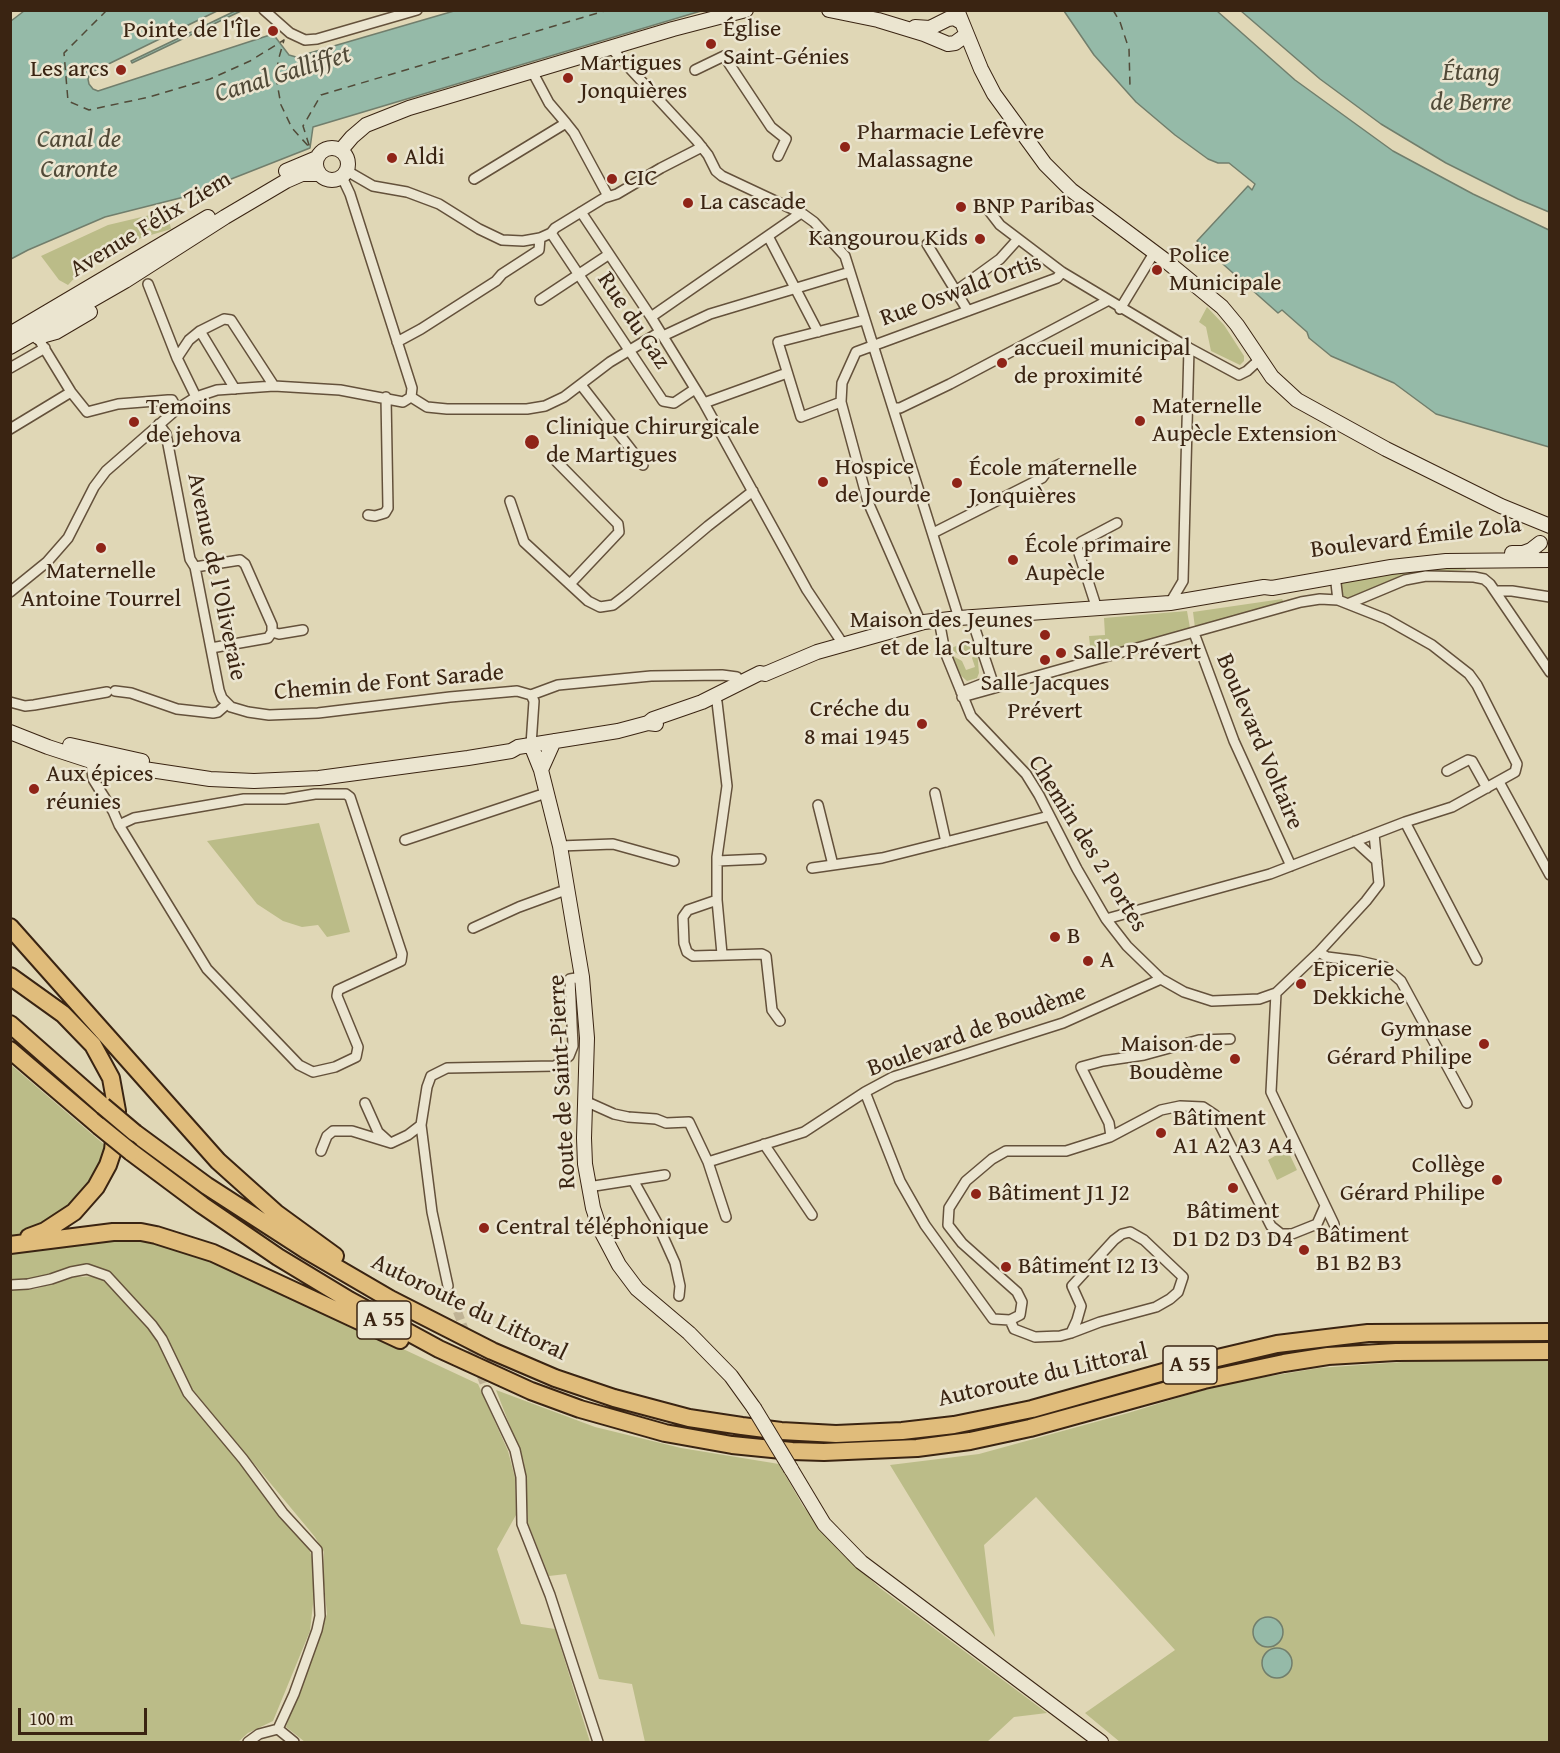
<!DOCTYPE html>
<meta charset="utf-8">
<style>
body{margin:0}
#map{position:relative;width:1560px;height:1753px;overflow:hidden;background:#e0d7b6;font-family:"Gentium Book Plus",serif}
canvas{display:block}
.frame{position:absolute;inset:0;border:12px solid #3a2412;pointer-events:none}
.scale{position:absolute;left:18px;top:1708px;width:129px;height:27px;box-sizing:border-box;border:3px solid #3a2412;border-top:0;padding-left:8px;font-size:18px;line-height:21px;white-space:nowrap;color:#3a2412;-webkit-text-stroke:4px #ebe5d0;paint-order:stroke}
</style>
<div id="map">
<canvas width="1560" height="1753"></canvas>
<div class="frame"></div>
<div class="scale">100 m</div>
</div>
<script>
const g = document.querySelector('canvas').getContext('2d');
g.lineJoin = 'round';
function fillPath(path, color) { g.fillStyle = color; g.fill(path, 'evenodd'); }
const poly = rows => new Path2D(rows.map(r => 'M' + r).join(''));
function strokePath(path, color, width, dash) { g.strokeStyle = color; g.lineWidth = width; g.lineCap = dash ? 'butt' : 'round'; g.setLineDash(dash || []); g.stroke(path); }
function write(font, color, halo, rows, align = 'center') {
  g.font = font + ' "Gentium Book Plus",serif'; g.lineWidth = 5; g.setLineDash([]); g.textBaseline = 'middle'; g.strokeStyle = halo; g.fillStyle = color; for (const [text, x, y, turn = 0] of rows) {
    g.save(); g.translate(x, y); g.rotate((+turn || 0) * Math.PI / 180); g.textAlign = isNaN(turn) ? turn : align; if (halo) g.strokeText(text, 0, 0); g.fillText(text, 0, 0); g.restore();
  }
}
const green = poly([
 [167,211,171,229,141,238,83,269,68,285,59,280,41,256,108,225],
 [1207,307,1224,325,1244,356,1244,361,1240,365,1211,351,1206,327,1199,322],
 [1465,565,1466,570,1413,573,1355,598,1346,599,1341,595,1340,580],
 [1282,599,1284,602,1195,628,1193,612],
 [1187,611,1190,628,1091,656,1089,636,1105,635,1104,618],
 [972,640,974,647,970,656,963,658,952,650,951,648],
 [977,650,979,673,977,678,967,681,958,673,951,655,962,661,966,670,975,667,972,658],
 [319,823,350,932,327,937,318,925,302,927,283,921,257,904,207,841],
 [10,1064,107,1147,102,1166,76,1202,33,1230,11,1236],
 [1287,1149,1297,1170,1277,1180,1268,1160],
 [89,1238,160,1241,219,1263,478,1384,508,1451,515,1478,516,1515,497,1549,521,1624,555,1629,590,1742,305,1742,286,1727,327,1614,323,1575,324,1552,315,1537,188,1384,114,1277,98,1267,87,1266,73,1267,42,1278,11,1282,11,1253],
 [102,1276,152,1330,183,1392,293,1531,308,1546,313,1560,315,1586,310,1631,273,1721,248,1733,238,1742,11,1742,11,1290,35,1289,75,1277],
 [1417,1361,1549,1361,1549,1742,1120,1742,1085,1713,1175,1650,1036,1497,984,1545,995,1637,890,1465,979,1454,1128,1413,1223,1384,1319,1368],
 [496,1390,595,1427,681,1448,779,1464,803,1506,839,1551,880,1588,1047,1713,1014,1717,987,1742,645,1742,632,1684,599,1679,566,1574,549,1576,528,1523,524,1462]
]);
const water = poly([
 [24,11,217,11,90,73,88,79,89,84,93,89,98,91,273,34,289,55,296,57,454,11,701,11,313,127,310,148,188,196,105,217,28,250,11,259,11,21,24,11],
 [235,11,241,11,132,63,131,61,235,11],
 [1064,11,1217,11,1295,80,1393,151,1473,194,1549,230,1549,447,1436,414,1394,383,1331,356,1309,338,1307,332,1282,310,1278,313,1197,241,1248,186,1252,190,1255,184,1229,163,1218,163,1208,159,1175,135,1136,102,1094,55,1064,11],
 [1241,11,1549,11,1549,212,1518,199,1446,163,1381,124,1320,79,1241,11],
 '1253 1632a15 15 0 1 1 30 0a15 15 0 1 1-30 0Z',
 '1262 1663a15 15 0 1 1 30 0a15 15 0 1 1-30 0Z'
]);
const ferry = poly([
 [107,10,64,53,68,101,89,110,149,97,210,79,250,61,284,40,278,61,277,83,281,105,292,128,310,148,303,126,321,95,608,10],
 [1113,10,1120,22,1129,49,1130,86]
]);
const streetTunnel = poly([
 [448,1286,487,1391]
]);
const street = poly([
 [264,10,290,33,305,40,317,39,417,10],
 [610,47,697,141,708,155,716,171,722,176,803,214,814,222,845,256,959,618],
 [695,70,724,56,771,127,786,139,778,156],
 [566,123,574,133,608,196],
 [347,171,373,186,407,192,439,204,479,229,502,240,523,241,540,238,551,233,555,228,604,198,617,194,661,168,702,147],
 [342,177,350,194,412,388,411,397],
 [474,179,566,123,549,103,532,71],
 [581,212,651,317,704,403,807,590,843,644],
 [990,212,1000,225,1062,272,1189,348,1239,375,1247,371,1259,360],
 [551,233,663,401,674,403,695,389],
 [768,236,818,332],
 [927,244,968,311],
 [148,284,177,358,196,397],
 [956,291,1000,259,1018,239],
 [540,300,608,255],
 [1120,309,1154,253],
 [651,317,801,213],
 [200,331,235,389],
 [663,336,710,314,850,272],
 [38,338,71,392,87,412,118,404,168,400,172,400,177,409],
 [397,342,421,329,496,281,502,274,539,250,540,238],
 [177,358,189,340,200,331,224,319,231,320,274,386],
 [10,368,45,348],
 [581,385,643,465],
 [411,397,427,407,447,409,527,409,545,406,564,397,610,362,660,332],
 [841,402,801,417,778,342,864,320],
 [704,403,787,373],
 [893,408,900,408,950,384,1107,301],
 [159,424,166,434,190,559,195,567,219,690,222,698,231,707,248,712,269,715,318,713,450,697,517,691,531,695],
 [10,429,71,392],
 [556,461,618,524,619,532,570,584],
 [510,501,524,542,588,601,600,607,613,605,626,595,708,526,753,491],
 [368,515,375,516,385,513,388,508,386,397],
 [933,533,1042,478,1048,470,1060,464],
 [195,567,240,560,245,564,272,625,272,632,268,638,211,648],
 [1335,575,1338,600],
 [1495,591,1512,591,1550,597],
 [10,592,47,562,68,538,94,487,106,471,177,409,196,397,217,390,274,386,340,390,403,402,411,397],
 [1170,603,1183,581,1189,348],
 [1350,603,1405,580,1426,576,1474,577,1484,579,1490,584,1550,672],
 [1097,609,1077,547,1081,542,1117,523],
 [971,617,992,680,998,687,1301,602,1320,599,1338,600,1386,619,1432,645,1469,674,1477,685,1517,764,1515,772,1452,807,1405,822,1270,874,1106,919],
 [939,620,945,652,971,716,1026,774,1039,795,1077,869,1106,919,1127,946,1161,979,1184,992,1212,1001,1259,999,1276,993,1319,952,1366,901,1379,884,1374,834],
 [921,623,868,502,841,402,842,383,856,352,1057,278,1062,272],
 [272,632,279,634,303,630],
 [1194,633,1234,741,1291,866],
 [115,691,131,693,177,709,213,713,218,712,227,704],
 [961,692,992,680],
 [531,695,558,685,651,676,722,675,737,677,740,682],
 [531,695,534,701,531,745],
 [962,697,998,687],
 [10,702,25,706,34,705,107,692],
 [717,702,727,786,717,857,717,900,722,954],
 [88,757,91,761,93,779,101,792,113,811,119,825,207,969,299,1065,313,1072,335,1067,356,1057,358,1047,337,996,338,990,401,961,402,954,350,797,346,794,315,794,285,799,244,799,134,818,119,825],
 [1447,771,1468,760,1472,761,1487,788],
 [1499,782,1550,875],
 [935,793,946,842],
 [818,805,833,865],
 [1405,822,1477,960],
 [405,840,546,793],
 [1355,841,1377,861],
 [560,846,613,844,674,861],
 [717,861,761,859],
 [812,868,882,858,1049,816],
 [717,900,688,910,683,917,684,943,687,952,693,956,762,954,766,956,772,1010,780,1021],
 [473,928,519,907,560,892,568,891],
 [1319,952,1327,957,1359,961,1385,967,1401,981,1467,1103],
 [1276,993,1271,1092,1334,1224],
 [865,1092,900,1181,925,1225,993,1319,1010,1320,1020,1315,1022,1302,1017,1292,962,1243,948,1225,949,1208,966,1181,992,1159,1006,1151,1066,1151,1110,1137,1161,1110,1180,1106,1203,1107,1215,1115,1271,1226,1281,1234,1292,1234,1317,1224,1325,1206],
 [585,1101,614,1114,628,1117,656,1119,666,1123,689,1122,708,1162,726,1217],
 [365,1103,378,1132,388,1141],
 [1111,1136,1109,1123,1081,1067,1103,1061,1144,1055,1199,1040,1230,1039],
 [764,1144,812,1215],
 [321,1151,327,1136,333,1131,352,1131,391,1143,408,1135,421,1125],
 [708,1162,804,1132,865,1092,893,1077,1063,1023,1161,979],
 [633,1180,657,1223,675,1263,680,1286,679,1296],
 [588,1187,665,1175],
 [10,1285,28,1284,51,1279,71,1272,87,1269,107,1276,152,1325,162,1339,188,1393,243,1459,283,1513,317,1550,320,1616,317,1630,294,1694,278,1729,294,1742],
 [448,1286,432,1212,421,1125,427,1087,431,1076,447,1068,555,1066,569,1056,573,1046,570,979,582,977],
 [1010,1320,1014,1329,1035,1337,1060,1336,1071,1333,1100,1322,1156,1307,1170,1299,1178,1292,1183,1277,1144,1240,1130,1232,1122,1234,1114,1240,1072,1286,1081,1306,1077,1320,1071,1333],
 [487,1391,515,1450,521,1477,522,1524,550,1595,598,1742],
 [248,1742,259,1734,278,1729]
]);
const secondary = poly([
 [829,10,878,20,924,34,948,44,955,43,966,35],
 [957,10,981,69,994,94,1045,164,1071,190,1166,261,1222,307,1237,325,1272,377,1297,400,1386,449,1501,506,1550,526],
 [915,27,930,28,948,19,954,18,961,22],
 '316 164a16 16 0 1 1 32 0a16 16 0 1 1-32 0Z',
 [341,150,352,137,366,125,409,108,673,29,746,10],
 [286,171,317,158],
 [10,334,208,217],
 [38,337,56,332,90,312],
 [10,347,125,281,225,217,286,181,302,174,319,174],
 [1512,553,1523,553,1531,550,1540,543],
 [648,723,653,719,702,702,760,673,765,674,817,652,924,622,959,618,1170,603,1264,587,1272,588,1391,567,1446,561,1550,560],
 [10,732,48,747,91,761,210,779,254,781,319,778,468,758,511,751,518,747,618,731,648,723,656,724],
 [70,745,142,761],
 [531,745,541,770,560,846,582,977,587,1038,584,1138,585,1164,593,1208,600,1229,619,1265,637,1289,689,1333,731,1376,754,1408],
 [541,770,554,741],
 [791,1469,824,1524,861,1562,1101,1742]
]);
const highway = poly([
 [10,927,218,1161,276,1213,335,1256],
 [10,976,63,1014,93,1045,111,1078,117,1111,113,1150,108,1165,96,1187,74,1212,45,1231,29,1237],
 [10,1024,103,1106],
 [10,1050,99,1126],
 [135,1133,207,1186,306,1250,390,1299,492,1351,555,1378,614,1398,689,1418,742,1426,781,1431,836,1434,902,1431,954,1425,1032,1409,1192,1364,1277,1344,1368,1333,1550,1332],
 [131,1152,202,1205,278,1257,349,1300,439,1349,531,1391,580,1409,665,1433,732,1445,792,1451,824,1452,917,1448,970,1441,1030,1428,1204,1380,1284,1363,1328,1356,1396,1352,1550,1351],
 [10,1245,113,1232,141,1232,156,1235,213,1253,400,1340]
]);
const secondaryBridge = poly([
 [754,1408,791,1469]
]);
const highwayBridge = poly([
 [103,1106,135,1133],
 [99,1126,131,1152]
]);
const markers = [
 [273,31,6,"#8f2418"],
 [711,44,6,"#8f2418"],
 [121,70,6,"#8f2418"],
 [568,78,6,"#8f2418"],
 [845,147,6,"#8f2418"],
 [392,158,6,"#8f2418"],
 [612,179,6,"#8f2418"],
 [688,203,6,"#8f2418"],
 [961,207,6,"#8f2418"],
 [980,239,6,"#8f2418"],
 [1157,270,6,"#8f2418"],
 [1002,363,6,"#8f2418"],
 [1140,421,6,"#8f2418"],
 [134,422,6,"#8f2418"],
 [532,442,8,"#8f2418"],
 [823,482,6,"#8f2418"],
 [957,483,6,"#8f2418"],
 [101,548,6,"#8f2418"],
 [1013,560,6,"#8f2418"],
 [1045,635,6,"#8f2418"],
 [1061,653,6,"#8f2418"],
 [1045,660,6,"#8f2418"],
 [922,724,6,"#8f2418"],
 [34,789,6,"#8f2418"],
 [1055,937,6,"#8f2418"],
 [1088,961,6,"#8f2418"],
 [1301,984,6,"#8f2418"],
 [1484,1044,6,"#8f2418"],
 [1235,1059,6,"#8f2418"],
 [1161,1133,6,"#8f2418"],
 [1497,1180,6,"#8f2418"],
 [1233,1188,6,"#8f2418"],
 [976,1194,6,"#8f2418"],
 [484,1228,6,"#8f2418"],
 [1304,1250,6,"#8f2418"],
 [1006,1267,6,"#8f2418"]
];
const shields = [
 [384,1320,54],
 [1190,1365,54]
];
const shieldNames = [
 ["A 55",384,1320],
 ["A 55",1190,1365]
];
const poiNames = [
 ["Église",723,30],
 ["Saint-Génies",723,58],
 ["Pointe de l'Île",261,31,"right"],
 ["Martigues",580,64],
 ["Jonquières",580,92],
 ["Les arcs",109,70,"right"],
 ["Pharmacie Lefèvre",857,133],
 ["Malassagne",857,161],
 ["Aldi",404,158],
 ["CIC",624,179],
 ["La cascade",700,203],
 ["BNP Paribas",973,207],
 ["Kangourou Kids",968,239,"right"],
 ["Police",1169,256],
 ["Municipale",1169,284],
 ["accueil municipal",1014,349],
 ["de proximité",1014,377],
 ["Maternelle",1152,407],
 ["Aupècle Extension",1152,435],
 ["Temoins",146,408],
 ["de jehova",146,436],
 ["Clinique Chirurgicale",546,428],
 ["de Martigues",546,456],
 ["Hospice",835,468],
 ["de Jourde",835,496],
 ["École maternelle",969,469],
 ["Jonquières",969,497],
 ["École primaire",1025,546],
 ["Aupècle",1025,574],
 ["Maternelle",101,572,"center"],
 ["Antoine Tourrel",101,600,"center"],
 ["Maison des Jeunes",1033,621,"right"],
 ["et de la Culture",1033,649,"right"],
 ["Salle Prévert",1073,653],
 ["Salle Jacques",1045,684,"center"],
 ["Prévert",1045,712,"center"],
 ["Créche du",910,710,"right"],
 ["8 mai 1945",910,738,"right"],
 ["Aux épices",46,775],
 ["réunies",46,803],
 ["B",1067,937],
 ["A",1100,961],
 ["Epicerie",1313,970],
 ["Dekkiche",1313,998],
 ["Gymnase",1472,1030,"right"],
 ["Gérard Philipe",1472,1058,"right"],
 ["Maison de",1223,1045,"right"],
 ["Boudème",1223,1073,"right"],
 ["Bâtiment",1173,1119],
 ["A1 A2 A3 A4",1173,1147],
 ["Collège",1485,1166,"right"],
 ["Gérard Philipe",1485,1194,"right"],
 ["Bâtiment J1 J2",988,1194],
 ["Bâtiment",1233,1212,"center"],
 ["D1 D2 D3 D4",1233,1240,"center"],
 ["Central téléphonique",496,1228],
 ["Bâtiment",1316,1236],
 ["B1 B2 B3",1316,1264],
 ["Bâtiment I2 I3",1018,1267]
];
const streetNames = [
 ["Avenue Félix Ziem",151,225,-31],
 ["Rue Oswald Ortis",961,291,-20],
 ["Rue du Gaz",633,321,56],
 ["Boulevard Émile Zola",1416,538,-7],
 ["Avenue de l'Oliveraie",216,577,78],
 ["Chemin de Font Sarade",389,683,-5],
 ["Boulevard Voltaire",1259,742,67],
 ["Chemin des 2 Portes",1087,844,58],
 ["Boulevard de Boudème",977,1031,-20],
 ["Route de Saint-Pierre",563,1082,-93],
 ["Autoroute du Littoral",469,1308,26],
 ["Autoroute du Littoral",1043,1376,-13]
];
const waterNames = [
 ["Étang",1471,73],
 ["de Berre",1471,103],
 ["Canal Galliffet",283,75,-17],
 ["Canal de",79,140],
 ["Caronte",79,170]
];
fillPath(green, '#bbbc88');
fillPath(water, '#95baa8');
strokePath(water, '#717e6c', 1.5);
strokePath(ferry, '#514a38', 1.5, [8, 6]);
strokePath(streetTunnel, '#bfb395', 9, [9, 4.5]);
strokePath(street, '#64513b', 12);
strokePath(secondary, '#3a2412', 16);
strokePath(highway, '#3a2412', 20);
strokePath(street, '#ebe5d0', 9);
strokePath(secondary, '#ebe5d0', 14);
strokePath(highway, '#e0bc7b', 16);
strokePath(secondaryBridge, '#3a2412', 16, []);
strokePath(highwayBridge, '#3a2412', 20, []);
strokePath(secondaryBridge, '#ebe5d0', 14);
strokePath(highwayBridge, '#e0bc7b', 16);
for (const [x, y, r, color] of markers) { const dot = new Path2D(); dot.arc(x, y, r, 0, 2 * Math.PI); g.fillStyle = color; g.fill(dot); strokePath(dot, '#ebe5d0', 2); }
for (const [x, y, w] of shields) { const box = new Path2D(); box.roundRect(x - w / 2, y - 19, w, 38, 4.5); g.fillStyle = '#ebe5d0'; g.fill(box); strokePath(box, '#3a2412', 1.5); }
write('bold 22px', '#3a2412', null, shieldNames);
write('24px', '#3a2412', '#ebe5d0', poiNames, 'left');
write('24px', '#3a2412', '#ebe5d0', streetNames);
write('italic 26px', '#514a38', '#ebe5d0', waterNames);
</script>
